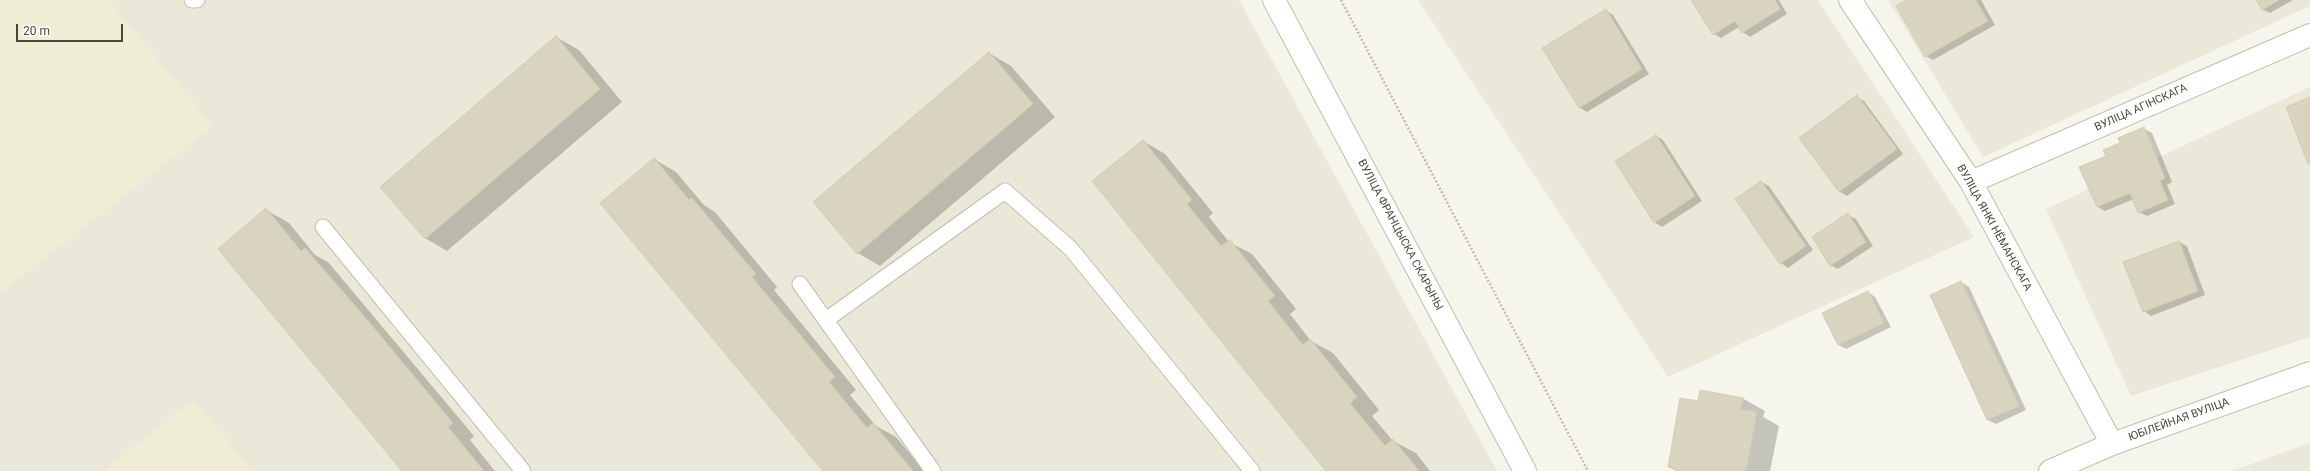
<!DOCTYPE html>
<meta charset="utf-8">
<style>
body{margin:0}
#map{position:relative;width:2310px;height:471px;overflow:hidden;background:#f6f5eb;font-family:Roboto,sans-serif}
canvas{display:block}
.scale{position:absolute;left:16px;top:24px;width:107px;height:18px;box-sizing:border-box;border:2px solid #4a4738;border-top:0;padding-left:5px;font-size:12px;line-height:14px;white-space:nowrap;color:#4a4738;-webkit-text-stroke:3px #fff;paint-order:stroke}
</style>
<div id="map">
<canvas width="2310" height="471"></canvas>
<div class="scale">20 m</div>
</div>
<script>
const g = document.querySelector('canvas').getContext('2d');
g.lineJoin = 'round';
function fillPath(path, color) { g.fillStyle = color; g.fill(path, 'evenodd'); }
const poly = rows => new Path2D(rows.map(r => 'M' + r).join(''));
function strokePath(path, color, width, dash) { g.strokeStyle = color; g.lineWidth = width; g.lineCap = dash ? 'butt' : 'round'; g.setLineDash(dash || []); g.stroke(path); }
function write(font, color, halo, rows, align = 'center') {
  g.font = font + ' Roboto,sans-serif'; g.lineWidth = 3.5; g.setLineDash([]); g.textBaseline = 'middle'; g.strokeStyle = halo; g.fillStyle = color; for (const [text, x, y, turn = 0] of rows) {
    g.save(); g.translate(x, y); g.rotate((+turn || 0) * Math.PI / 180); g.textAlign = isNaN(turn) ? turn : align; if (halo) g.strokeText(text, 0, 0); g.fillText(text, 0, 0); g.restore();
  }
}
const residential = poly([
 [107,0,1239,0,1497,471,0,471,0,292,212,126],
 [1418,0,1818,0,1974,237,1668,377],
 [1888,0,2310,0,2310,6,1983,157],
 [2310,87,2310,337,2131,396,2046,209],
 [2310,443,2310,471,2232,471]
]);
const education = poly([
 [0,0,107,0,212,126,0,292],
 [193,400,253,471,103,471]
]);
const shadow = poly([
 [1693,0,1779,0,1787,14,1750,37,1743,32,1739,27,1721,38,1714,34],
 [1908,0,1981,0,1995,25,1933,60,1926,56],
 [2257,0,2293,0,2270,13,2262,9],
 [1606,11,1613,15,1649,74,1587,112,1579,107],
 [556,37,579,50,622,102,447,251,425,238],
 [989,53,1011,66,1055,117,880,266,858,253,814,202],
 [1857,97,1864,101,1903,154,1847,196,1840,192,1801,138],
 [2144,129,2152,133,2172,182,2167,185,2175,204,2147,216,2139,212,2134,199,2105,211,2098,207,2107,157],
 [1656,136,1663,140,1702,201,1662,227,1654,222],
 [1143,141,1165,154,1213,213,1209,217,1229,242,1252,254,1296,309,1290,314,1311,341,1333,353,1379,410,1372,416,1393,441,1416,453,1430,471,1327,471],
 [654,159,676,172,704,205,715,212,777,287,774,290,856,390,850,395,876,426,896,437,924,471,824,471],
 [1761,182,1769,186,1813,250,1788,268,1781,263],
 [266,210,289,223,315,255,328,262,474,436,470,440,495,471,403,471],
 [1848,215,1856,219,1873,246,1838,269,1830,265],
 [2179,242,2187,246,2205,295,2151,316,2144,311],
 [1961,282,1969,287,2026,410,1996,424,1988,420,1931,296],
 [1868,292,1875,297,1891,327,1846,349,1839,345,1824,314],
 [1742,398,1765,411,1763,417,1779,426,1770,471,1676,471,1669,467]
]);
const building = poly([
 [1691,0,1775,0,1780,9,1742,33,1735,21,1713,35,1691,0],
 [1906,0,1976,0,1988,21,1925,57,1896,6,1906,0],
 [2256,0,2279,0,2262,10,2256,0],
 [1606,9,1642,69,1579,108,1542,48,1606,9],
 [556,36,600,89,425,239,380,187,556,36],
 [989,52,1033,104,857,254,813,202,989,52],
 [1857,95,1897,149,1839,192,1799,138,1857,95],
 [2310,97,2310,163,2308,164,2286,107,2310,97],
 [2144,127,2165,178,2160,181,2168,200,2138,213,2130,193,2097,207,2079,167,2106,156,2103,150,2120,143,2118,138,2144,127],
 [1656,135,1695,196,1654,223,1615,161,1656,135],
 [1143,140,1192,200,1187,204,1221,246,1230,240,1275,296,1268,301,1303,345,1310,339,1357,397,1350,403,1385,446,1393,439,1419,471,1326,471,1092,181,1143,140],
 [654,158,689,200,692,198,756,274,752,277,835,377,829,382,867,428,873,423,913,471,823,471,600,203,654,158],
 [1761,181,1806,246,1780,264,1735,199,1761,181],
 [266,208,301,251,305,248,370,323,453,423,448,427,484,471,402,471,218,249,266,208],
 [1848,213,1866,242,1830,266,1812,237,1848,213],
 [2179,241,2198,291,2143,312,2123,262,2179,241],
 [1961,281,2019,406,1987,420,1930,295,1961,281],
 [1868,291,1884,323,1838,345,1822,313,1868,291],
 [1700,390,1743,398,1740,409,1757,412,1746,471,1675,471,1676,469,1668,467,1680,398,1698,401,1700,390]
]);
const path = poly([
 [1341,0,1588,471]
]);
const service = poly([
 [192,0,197,0],
 [323,227,523,471],
 [800,284,933,471],
 [826,320,1005,191,1071,249,1252,471]
]);
const minor = poly([
 [1850,0,1971,182,2112,444],
 [1971,182,2310,35]
]);
const tertiary = poly([
 [1274,0,1525,471],
 [2050,471,2112,444,2310,373]
]);
const streetNames = [
 ["ВУЛІЦА АГІНСКАГА",2141,108,-24],
 ["ВУЛІЦА ЯНКІ НЁМАНСКАГА",1994,228,61],
 ["ВУЛІЦА ФРАНЦЫСКА СКАРЫНЫ",1400,235,62],
 ["ЮБІЛЕЙНАЯ ВУЛІЦА",2179,420,-20]
];
fillPath(residential, '#eae8d8');
fillPath(education, '#efeed4');
fillPath(shadow, '#0003');
fillPath(building, '#d8d4bf');
strokePath(building, '#d3ceb2', 1);
strokePath(service, '#c2bfac', 17);
strokePath(minor, '#c2bfac', 24);
strokePath(tertiary, '#c2bfac', 24);
strokePath(path, '#c4bf9d', 2.5, [2, 2]);
strokePath(service, '#fff', 15);
strokePath(minor, '#fff', 22);
strokePath(tertiary, '#fff', 22);
write('11px', '#4a4738', '#fff', streetNames);
</script>
